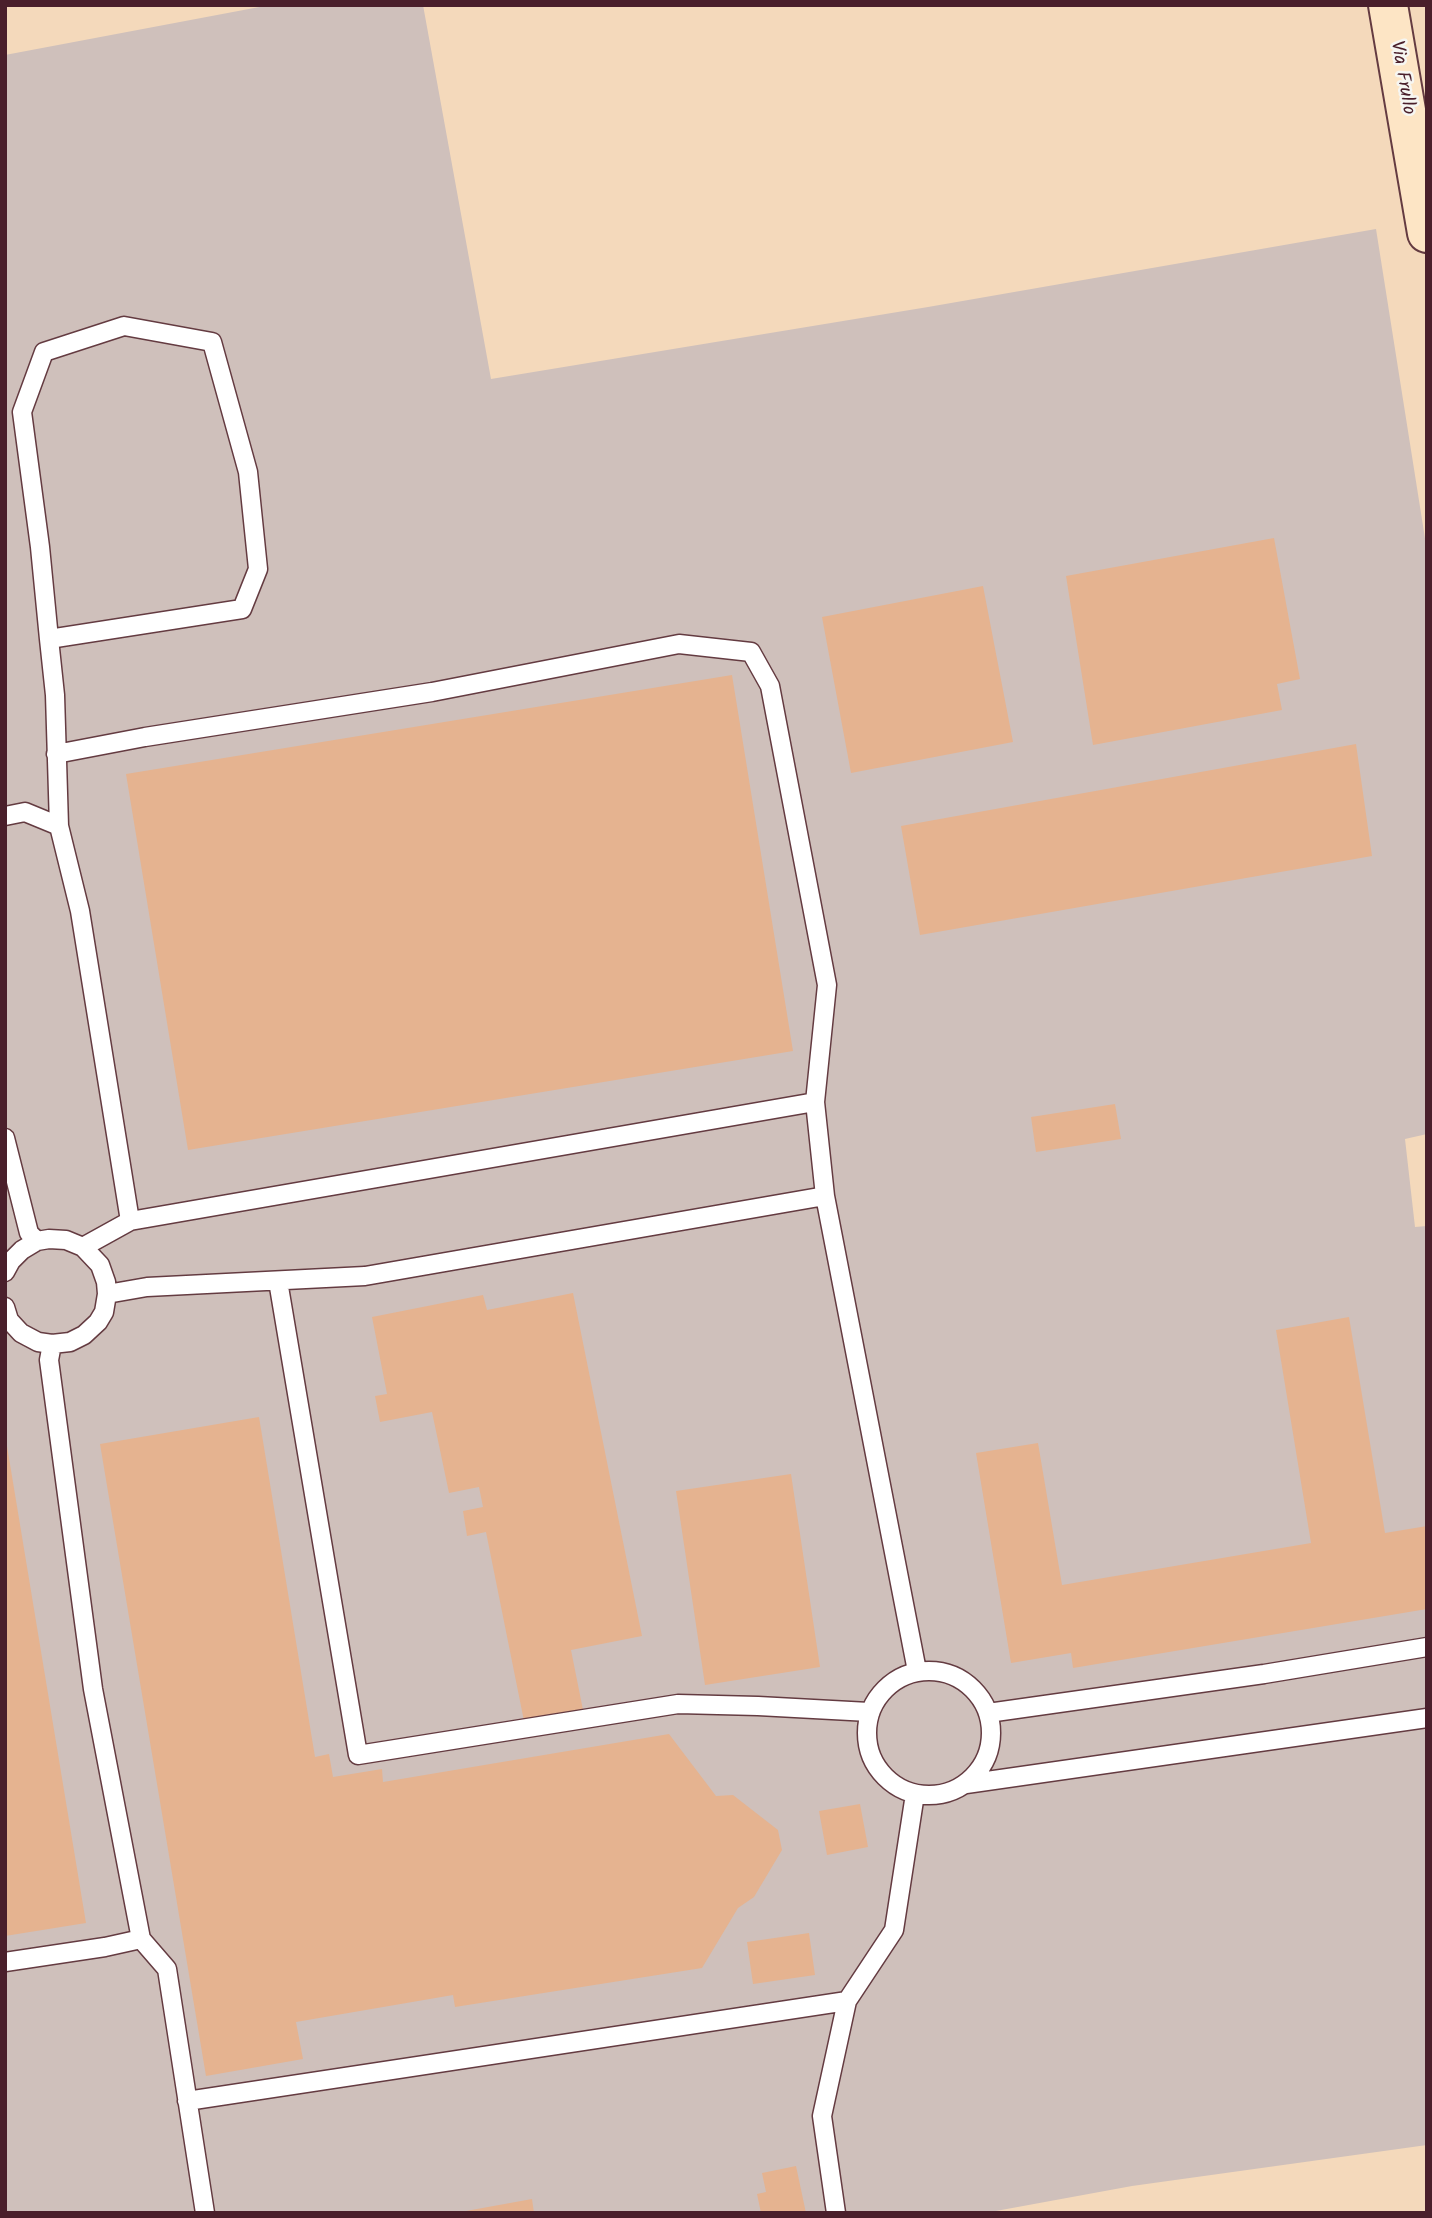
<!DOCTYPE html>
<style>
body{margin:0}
#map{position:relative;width:1432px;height:2218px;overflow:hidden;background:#f4d9bb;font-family:Kalam,sans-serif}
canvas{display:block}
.frame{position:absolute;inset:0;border:7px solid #4a1f2b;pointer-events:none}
</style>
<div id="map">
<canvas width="1432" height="2218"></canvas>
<div class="frame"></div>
</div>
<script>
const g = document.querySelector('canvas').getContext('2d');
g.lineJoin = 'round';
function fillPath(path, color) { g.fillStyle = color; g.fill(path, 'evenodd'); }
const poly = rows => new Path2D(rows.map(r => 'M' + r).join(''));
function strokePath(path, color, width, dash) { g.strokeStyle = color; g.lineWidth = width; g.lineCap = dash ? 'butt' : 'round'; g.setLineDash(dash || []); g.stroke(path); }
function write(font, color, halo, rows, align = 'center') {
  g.font = font + ' Kalam,sans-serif'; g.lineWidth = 5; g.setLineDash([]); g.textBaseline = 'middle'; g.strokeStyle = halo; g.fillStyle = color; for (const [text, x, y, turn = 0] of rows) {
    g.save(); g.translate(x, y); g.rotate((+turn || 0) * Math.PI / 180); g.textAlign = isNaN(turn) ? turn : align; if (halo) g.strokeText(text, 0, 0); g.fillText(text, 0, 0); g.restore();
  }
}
const industrial = poly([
 [270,5,423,5,491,379,928,307,1376,229,1427,551,1427,1134,1405,1139,1415,1227,1427,1226,1427,2145,1132,2186,985,2213,5,2213,5,55]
]);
const building = poly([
 [1274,538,1300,679,1277,684,1282,710,1093,745,1066,576],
 [983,586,1013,742,851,773,822,617],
 [732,675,793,1051,188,1150,126,774],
 [1356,744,1372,856,920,935,901,826],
 [1115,1104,1121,1139,1036,1152,1031,1117],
 [573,1293,642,1636,571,1650,583,1710,524,1721,486,1532,467,1536,463,1511,483,1507,479,1487,449,1493,432,1412,380,1422,375,1396,387,1394,372,1317,483,1295,487,1310],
 [1349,1317,1385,1533,1427,1526,1427,1609,1073,1668,1071,1653,1011,1663,976,1453,1038,1443,1062,1585,1311,1543,1276,1330],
 [259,1417,315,1757,329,1754,333,1777,382,1769,383,1782,669,1734,716,1796,733,1795,778,1830,782,1850,754,1897,738,1908,702,1968,455,2007,453,1995,296,2022,303,2059,206,2076,100,1444],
 [7,1446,86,1923,5,1936,5,1447],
 [791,1474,820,1667,705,1685,676,1491],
 [860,1804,868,1847,827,1855,819,1811],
 [809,1933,815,1975,753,1984,747,1942],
 [796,2166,806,2213,761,2213,757,2194,766,2192,762,2173],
 [532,2199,534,2213,467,2213,466,2211]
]);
const lane = poly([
 [49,639,242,609,258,569,248,472,212,342,124,326,44,352,22,412,40,547,49,639,55,695,59,826],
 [56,754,145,737,432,692,679,644,751,652,770,686,827,985,815,1102],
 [5,816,25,812,59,826,80,911,130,1221,815,1102,825,1196],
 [5,1138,29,1233,37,1241],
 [83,1247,130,1221],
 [5,1272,11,1261,22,1250,37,1241,49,1239,66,1240,83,1247,100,1265,106,1282,107,1294,104,1312,98,1322,84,1335,70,1342,52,1344,38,1342,21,1333,9,1320,5,1307],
 [278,1281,358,1755,678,1704,758,1706,869,1712],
 [107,1294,147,1287,365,1276,825,1196,917,1671],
 '867 1733a62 62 0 1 1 124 0a62 62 0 1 1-124 0Z',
 [988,1713,1264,1674,1427,1647],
 [966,1784,1427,1718],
 [141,1939,167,1969,205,2213],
 [5,1962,105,1947,141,1939,93,1689,49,1360,52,1344],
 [187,2101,847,2001],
 [836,2213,822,2116,847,2001,894,1930,915,1794]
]);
const secondary = poly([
 [1388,5,1427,233]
]);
const streetNames = [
 ["Via Frullo",1401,78,80]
];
fillPath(industrial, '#cfc0bb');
fillPath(building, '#e5b390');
strokePath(lane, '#643b41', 21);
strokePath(secondary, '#643b41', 42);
strokePath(lane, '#fff', 18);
strokePath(secondary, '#fde5c5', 38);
write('19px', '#4a1f2b', '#f6f6f2', streetNames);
</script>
